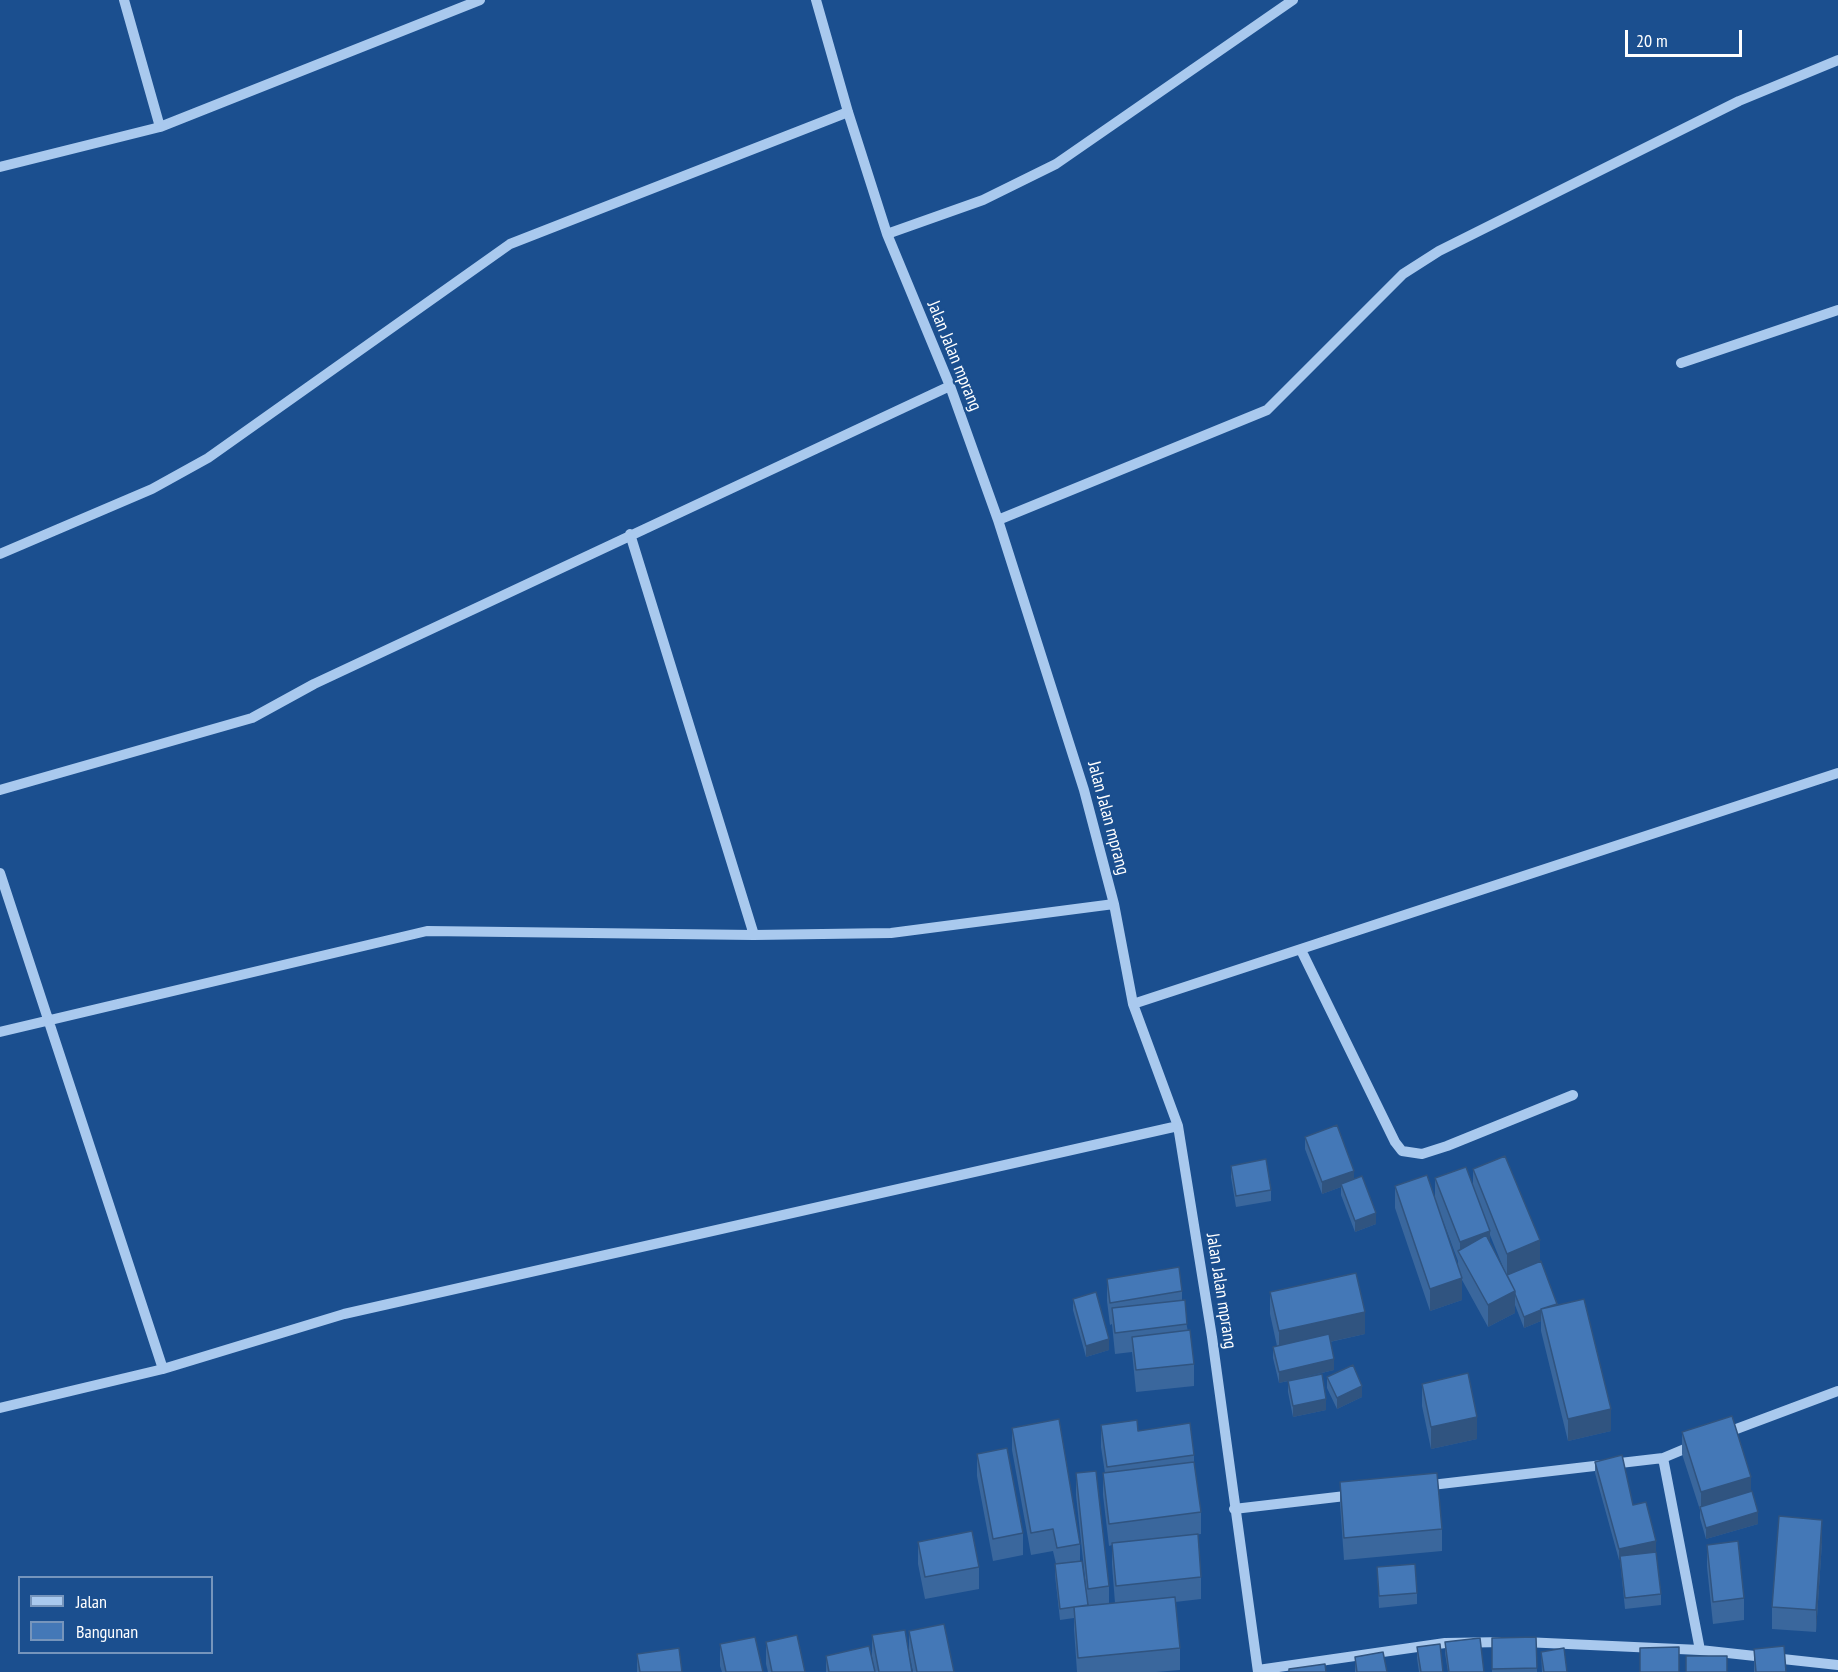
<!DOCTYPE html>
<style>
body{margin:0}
#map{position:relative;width:1838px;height:1672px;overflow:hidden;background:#1b4f8f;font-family:"PT Sans Narrow",sans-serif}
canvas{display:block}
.legend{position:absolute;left:18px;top:1576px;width:195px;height:78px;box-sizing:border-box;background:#1b4f8f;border:2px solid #7695bc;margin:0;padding:8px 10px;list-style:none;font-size:18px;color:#fff}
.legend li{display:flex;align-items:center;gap:12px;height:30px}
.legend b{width:30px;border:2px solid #7695bc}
.scale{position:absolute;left:1625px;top:30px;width:117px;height:27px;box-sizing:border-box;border:3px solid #fff;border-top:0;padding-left:8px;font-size:18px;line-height:21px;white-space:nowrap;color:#fff;-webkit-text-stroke:4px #1b4f8f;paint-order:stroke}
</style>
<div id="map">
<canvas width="1838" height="1672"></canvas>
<ul class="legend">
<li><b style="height:8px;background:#a9c9ee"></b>Jalan</li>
<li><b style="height:16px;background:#4478b7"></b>Bangunan</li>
</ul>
<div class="scale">20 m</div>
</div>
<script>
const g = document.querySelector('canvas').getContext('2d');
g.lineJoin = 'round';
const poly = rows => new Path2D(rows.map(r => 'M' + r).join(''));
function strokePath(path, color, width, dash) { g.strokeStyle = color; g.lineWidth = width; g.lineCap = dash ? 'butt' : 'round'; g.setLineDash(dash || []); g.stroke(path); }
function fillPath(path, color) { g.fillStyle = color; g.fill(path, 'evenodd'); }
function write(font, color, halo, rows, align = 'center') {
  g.font = font + ' "PT Sans Narrow",sans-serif'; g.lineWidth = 4.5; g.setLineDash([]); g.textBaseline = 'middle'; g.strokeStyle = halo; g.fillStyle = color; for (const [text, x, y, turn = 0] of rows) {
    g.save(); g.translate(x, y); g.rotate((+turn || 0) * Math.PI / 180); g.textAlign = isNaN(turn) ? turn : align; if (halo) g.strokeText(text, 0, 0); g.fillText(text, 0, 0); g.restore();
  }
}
const minor = poly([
 [124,0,160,127],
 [816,0,848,112,887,234,950,386,998,520,1084,790,1114,904,1133,1004,1178,1126,1212,1337,1258,1672],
 [0,167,160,127,480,0],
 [887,234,983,200,1056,164,1293,0],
 [1681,363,1838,310],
 [998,520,1267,410,1403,274,1439,251,1739,101,1838,60],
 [630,534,754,935],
 [0,554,152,489,208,458,510,244,848,112],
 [0,790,252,718,314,684,950,386],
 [0,873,163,1369],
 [1301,950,1395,1142,1402,1151,1422,1154,1447,1146,1573,1095],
 [1133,1004,1838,773],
 [0,1032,427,931,754,935,891,933,1114,904],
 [0,1408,163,1369,344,1314,1178,1126],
 [1723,1434,1838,1391],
 [1663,1458,1700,1650],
 [1423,1486,1663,1458,1694,1445],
 [1234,1509,1354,1495],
 [1524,1642,1700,1650,1838,1665],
 [1258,1670,1445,1643,1505,1642]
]);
const wall = poly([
 [1305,1137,1354,1179,1376,1224,1355,1232,1341,1195,1341,1187,1322,1194,1305,1149],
 [1231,1166,1271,1190,1271,1201,1236,1207,1231,1177],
 [1473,1169,1540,1262,1611,1431,1568,1441,1541,1331,1541,1321,1524,1328,1515,1305,1515,1313,1488,1327,1462,1280,1462,1300,1430,1311,1395,1208,1395,1186,1435,1198,1435,1178,1473,1184],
 [1442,1218,1458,1261,1458,1266],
 [1490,1235,1505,1272,1490,1244],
 [1107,1279,1182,1291,1182,1300,1194,1364,1194,1386,1136,1392,1132,1352,1115,1354,1112,1324,1110,1325,1107,1301],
 [1270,1292,1365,1334,1330,1342,1334,1370,1297,1379,1326,1410,1293,1417,1288,1392,1288,1381,1279,1383,1273,1358,1273,1347,1277,1346,1270,1314],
 [1073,1299,1109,1350,1086,1357,1073,1310],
 [1327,1377,1362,1397,1337,1409,1327,1388],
 [1422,1384,1477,1439,1431,1449,1422,1406],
 [1101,1425,1138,1431,1194,1455,1194,1463,1201,1512,1201,1534,1186,1536,1201,1577,1201,1599,1175,1602,1180,1648,1180,1670,1156,1672,1077,1672,1074,1629,1074,1618,1060,1620,1055,1575,1055,1564,1056,1564,1053,1551,1031,1555,1012,1450,1012,1428,1080,1544,1080,1561,1088,1606,1076,1495,1076,1473,1109,1586,1109,1604,1115,1603,1112,1565,1112,1545,1109,1546,1103,1495,1103,1473,1105,1473,1101,1447],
 [1682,1432,1751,1492,1758,1524,1706,1539,1700,1518,1700,1510,1682,1454],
 [977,1454,1023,1533,1023,1555,993,1561,977,1476],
 [1595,1462,1633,1505,1656,1552,1661,1594,1661,1605,1625,1609,1620,1560,1619,1560,1595,1473],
 [1340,1482,1442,1529,1442,1551,1344,1560,1340,1504],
 [918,1542,979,1567,979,1589,925,1599,918,1564],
 [1822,1542,1816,1632,1772,1629,1772,1607],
 [1707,1545,1744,1598,1744,1620,1713,1624,1707,1567],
 [1377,1567,1417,1593,1417,1604,1379,1608],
 [909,1631,954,1672,913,1672,909,1653],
 [872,1635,912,1672,875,1672,872,1657],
 [1536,1637,1537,1672,1492,1672,1492,1638],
 [766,1642,805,1672,768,1672,766,1664],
 [1445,1642,1484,1672,1448,1672,1445,1653],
 [720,1644,763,1672,722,1672,720,1666],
 [1417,1647,1443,1672,1419,1672,1417,1658],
 [1754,1649,1786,1672,1754,1672],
 [1541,1652,1567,1672,1542,1672],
 [637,1654,682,1672,637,1672],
 [826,1656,875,1672,826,1672],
 [1355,1657,1387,1672,1355,1672]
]);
const shadedWall = poly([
 [1354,1171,1354,1182,1341,1184,1341,1187,1322,1194,1322,1182],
 [1376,1213,1376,1224,1355,1232,1355,1221],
 [1490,1231,1490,1253,1460,1253,1460,1242],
 [1540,1240,1540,1262,1507,1276,1507,1254],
 [1462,1278,1462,1300,1430,1311,1430,1289],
 [1515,1291,1515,1313,1488,1327,1488,1305],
 [1541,1310,1541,1321,1524,1328,1524,1317],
 [1365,1312,1365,1334,1279,1353,1279,1331],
 [1109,1339,1109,1350,1086,1357,1086,1346],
 [1334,1359,1334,1370,1279,1383,1279,1372],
 [1362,1386,1362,1397,1337,1409,1337,1398],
 [1326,1399,1326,1410,1293,1417,1293,1406],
 [1611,1409,1611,1431,1568,1441,1568,1419],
 [1477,1417,1477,1439,1431,1449,1431,1427],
 [1751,1477,1751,1499,1701,1512,1701,1492],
 [1758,1512,1758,1524,1706,1539,1706,1528],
 [1822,1520,1822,1542,1816,1632,1816,1610],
 [1656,1541,1656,1552,1619,1560,1619,1549]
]);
const building = poly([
 [1337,1125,1354,1171,1322,1182,1305,1137,1337,1125],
 [1505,1156,1540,1240,1507,1254,1473,1169,1505,1156],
 [1266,1159,1271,1190,1236,1196,1231,1166,1266,1159],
 [1466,1167,1490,1231,1460,1242,1435,1178,1466,1167],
 [1427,1175,1462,1278,1430,1289,1395,1186,1427,1175],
 [1362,1176,1376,1213,1355,1221,1341,1184,1362,1176],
 [1486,1235,1515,1291,1488,1305,1458,1251,1486,1235],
 [1541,1261,1557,1304,1541,1309,1541,1310,1524,1317,1515,1294,1515,1291,1507,1275,1541,1261],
 [1179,1267,1182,1291,1110,1303,1107,1279,1179,1267],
 [1356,1273,1365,1312,1279,1331,1270,1292,1356,1273],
 [1096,1292,1109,1339,1086,1346,1073,1299,1096,1292],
 [1584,1299,1611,1409,1568,1419,1541,1309,1584,1299],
 [1185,1300,1187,1324,1115,1333,1112,1308,1185,1300],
 [1190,1330,1194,1364,1136,1370,1132,1337,1190,1330],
 [1329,1334,1334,1359,1279,1372,1273,1347,1329,1334],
 [1353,1365,1362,1386,1337,1398,1327,1377,1353,1365],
 [1468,1373,1477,1417,1431,1427,1422,1384,1468,1373],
 [1322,1374,1326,1399,1293,1406,1288,1381,1322,1374],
 [1732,1416,1751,1477,1701,1492,1682,1432,1732,1416],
 [1059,1419,1080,1544,1057,1548,1053,1529,1031,1533,1012,1428,1059,1419],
 [1137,1420,1138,1431,1190,1423,1194,1455,1107,1467,1101,1425,1137,1420],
 [1007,1448,1023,1533,993,1539,977,1454,1007,1448],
 [1622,1455,1633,1505,1646,1502,1656,1541,1619,1549,1595,1462,1622,1455],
 [1194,1462,1201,1512,1109,1524,1103,1473,1194,1462],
 [1096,1471,1109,1586,1088,1589,1076,1473,1096,1471],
 [1437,1473,1442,1529,1344,1538,1340,1482,1437,1473],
 [1752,1491,1758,1512,1706,1528,1700,1507,1752,1491],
 [1779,1516,1822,1520,1816,1610,1772,1607,1779,1516],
 [972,1531,979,1567,925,1577,918,1542,972,1531],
 [1198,1534,1201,1577,1116,1586,1112,1543,1198,1534],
 [1738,1541,1744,1598,1713,1602,1707,1545,1738,1541],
 [1656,1552,1661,1594,1625,1598,1620,1556,1656,1552],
 [1082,1561,1088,1605,1060,1609,1055,1564,1082,1561],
 [1415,1564,1417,1593,1379,1596,1377,1567,1415,1564],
 [1175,1597,1180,1648,1078,1658,1074,1607,1175,1597],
 [944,1624,954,1672,917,1672,909,1631,944,1624],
 [905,1630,912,1672,879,1672,872,1635,905,1630],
 [797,1635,805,1672,772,1672,766,1642,797,1635],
 [755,1637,763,1672,726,1672,720,1644,755,1637],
 [1536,1637,1537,1668,1492,1669,1492,1638,1536,1637],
 [1480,1638,1484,1672,1449,1672,1445,1642,1480,1638],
 [1440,1644,1443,1672,1421,1672,1417,1647,1440,1644],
 [869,1646,875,1672,829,1672,826,1656,869,1646],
 [1784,1646,1786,1672,1756,1672,1754,1649,1784,1646],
 [1679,1647,1679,1672,1640,1672,1640,1648,1679,1647],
 [679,1648,682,1672,640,1672,637,1654,679,1648],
 [1564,1648,1567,1672,1544,1672,1541,1652,1564,1648],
 [1383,1652,1387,1672,1357,1672,1355,1657,1383,1652],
 [1686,1656,1727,1656,1727,1672,1686,1672,1686,1656],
 [1325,1664,1326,1672,1289,1672,1289,1669,1325,1664]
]);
const streetNames = [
 ["Jalan Jalan mprang",954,356,68],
 ["Jalan Jalan mprang",1108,818,75],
 ["Jalan Jalan mprang",1221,1291,81]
];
strokePath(minor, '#a9c9ee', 10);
fillPath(wall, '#3a679d');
fillPath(shadedWall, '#305480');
fillPath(building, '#4478b7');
strokePath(building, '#305480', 1.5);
write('18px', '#fff', '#1b4f8f', streetNames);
</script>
